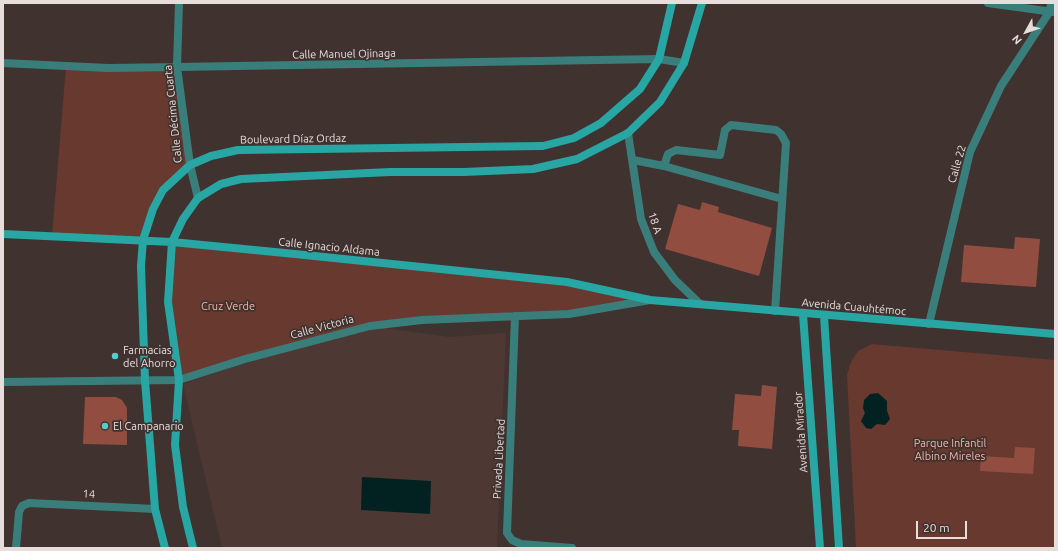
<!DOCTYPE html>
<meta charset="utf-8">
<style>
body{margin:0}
#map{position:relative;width:1058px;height:551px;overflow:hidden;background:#40322f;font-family:Ubuntu,sans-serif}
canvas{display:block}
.frame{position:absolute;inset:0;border:4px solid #e7dedc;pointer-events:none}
.north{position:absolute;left:1006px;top:12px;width:40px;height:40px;-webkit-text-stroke:3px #40322f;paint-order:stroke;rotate:230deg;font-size:11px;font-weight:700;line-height:16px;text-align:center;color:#e7dedc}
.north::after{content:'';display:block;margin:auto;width:14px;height:18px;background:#e7dedc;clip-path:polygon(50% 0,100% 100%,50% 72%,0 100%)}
.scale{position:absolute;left:916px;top:521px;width:51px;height:18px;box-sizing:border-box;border:2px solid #e7dedc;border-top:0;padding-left:5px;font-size:12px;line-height:14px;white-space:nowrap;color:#e7dedc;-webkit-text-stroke:3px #40322f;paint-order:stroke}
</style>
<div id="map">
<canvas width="1058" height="551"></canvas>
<div class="frame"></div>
<div class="north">N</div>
<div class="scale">20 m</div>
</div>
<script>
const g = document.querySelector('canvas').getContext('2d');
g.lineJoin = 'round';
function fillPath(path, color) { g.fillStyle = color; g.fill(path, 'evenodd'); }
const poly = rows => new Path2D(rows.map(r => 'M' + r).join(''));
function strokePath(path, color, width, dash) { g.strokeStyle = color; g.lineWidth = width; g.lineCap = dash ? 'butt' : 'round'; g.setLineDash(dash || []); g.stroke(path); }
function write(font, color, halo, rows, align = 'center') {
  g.font = font + ' Ubuntu,sans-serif'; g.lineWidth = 3.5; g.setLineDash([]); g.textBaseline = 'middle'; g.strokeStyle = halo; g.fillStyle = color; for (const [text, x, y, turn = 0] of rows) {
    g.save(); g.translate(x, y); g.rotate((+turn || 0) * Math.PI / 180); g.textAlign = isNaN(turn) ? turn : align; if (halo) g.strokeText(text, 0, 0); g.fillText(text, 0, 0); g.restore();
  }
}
const built = poly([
 [370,326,450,337,506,333,497,548,222,548,183,384,291,347]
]);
const green = poly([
 [66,66,177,67,190,165,163,190,143,240,52,236],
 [172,242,567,282,650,300,569,314,370,326,179,380,168,302],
 [872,344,1055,360,1055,548,856,548,847,375,851,362,858,351]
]);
const water = poly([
 [878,393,887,401,887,411,890,419,885,425,877,424,871,429,866,428,861,421,865,413,863,408,864,400,870,394],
 [362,477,431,481,430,514,361,510]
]);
const building = poly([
 [702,202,719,207,718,212,772,228,759,276,665,249,678,204,700,210],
 [1015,237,1040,239,1036,287,961,282,964,245,1014,249],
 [762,385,777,387,772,449,738,446,739,430,732,430,735,394,761,396],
 [85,397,116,397,122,400,127,408,127,445,83,444],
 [1015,447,1035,448,1033,474,980,471,981,456,1014,458]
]);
const lane = poly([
 [633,160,664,166,782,199],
 [664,166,668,154,676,150,720,155,725,130,731,125,776,130,781,134,786,143,775,311]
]);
const street = poly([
 [179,3,177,67,190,165,198,198],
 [988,3,1053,12],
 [3,63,108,68,177,67,659,59,684,63],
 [628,133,641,219,654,252,675,280,700,304],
 [515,316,507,533,512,540,521,544,572,548],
 [929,324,970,152,1001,86,1050,11,1051,3],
 [3,382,179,380,245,359,370,326,422,320,569,314,650,300],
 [16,548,19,512,22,506,29,503,155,509]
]);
const secondary = poly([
 [3,234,172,242,295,254,567,282,650,300,1055,334],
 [803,314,820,548],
 [824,316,839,548],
 [165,548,155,509,145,380,141,266,143,240,153,209,163,190,190,165,211,156,238,150,543,146,574,138,601,123,640,89,659,59,672,3],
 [193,548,183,507,175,445,179,380,168,302,172,242,183,219,198,198,221,184,241,179,390,172,464,172,533,169,577,159,628,133,660,102,684,63,702,3]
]);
const markers = [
 [115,356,4,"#53cdcb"],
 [105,426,4,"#53cdcb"]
];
const streetNames = [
 ["Calle Manuel Ojinaga",344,54,-1],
 ["Calle Décima Cuarta",173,114,-96],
 ["Boulevard Díaz Ordaz",293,139,-1],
 ["Calle 22",957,164,-74],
 ["18 A",655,223,71],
 ["Calle Ignacio Aldama",329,247,6],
 ["Avenida Cuauhtémoc",854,307,5],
 ["Calle Victoria",322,327,-15],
 ["Avenida Mirador",801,432,-94],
 ["Privada Libertad",499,459,-87],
 ["14",89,494,3]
];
const parkNames = [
 ["Cruz Verde",228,306],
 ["Parque Infantil",950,443],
 ["Albino Mireles",950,456]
];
const poiNames = [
 ["Farmacias",123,350],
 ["del Ahorro",123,363],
 ["El Campanario",113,426]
];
fillPath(built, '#4d3833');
fillPath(green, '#67392f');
fillPath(water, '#022222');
fillPath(building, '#914e40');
strokePath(lane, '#3a7e7c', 8);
strokePath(street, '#3a7e7c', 8);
strokePath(secondary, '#27a6a4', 8);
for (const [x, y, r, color] of markers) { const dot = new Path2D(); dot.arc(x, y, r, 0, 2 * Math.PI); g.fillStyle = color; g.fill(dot); strokePath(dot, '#40322f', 1.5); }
write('11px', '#e7dedc', '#40322f', streetNames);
write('11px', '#f3b6a8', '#40322f', parkNames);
write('11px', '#e7dedc', '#40322f', poiNames, 'left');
</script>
